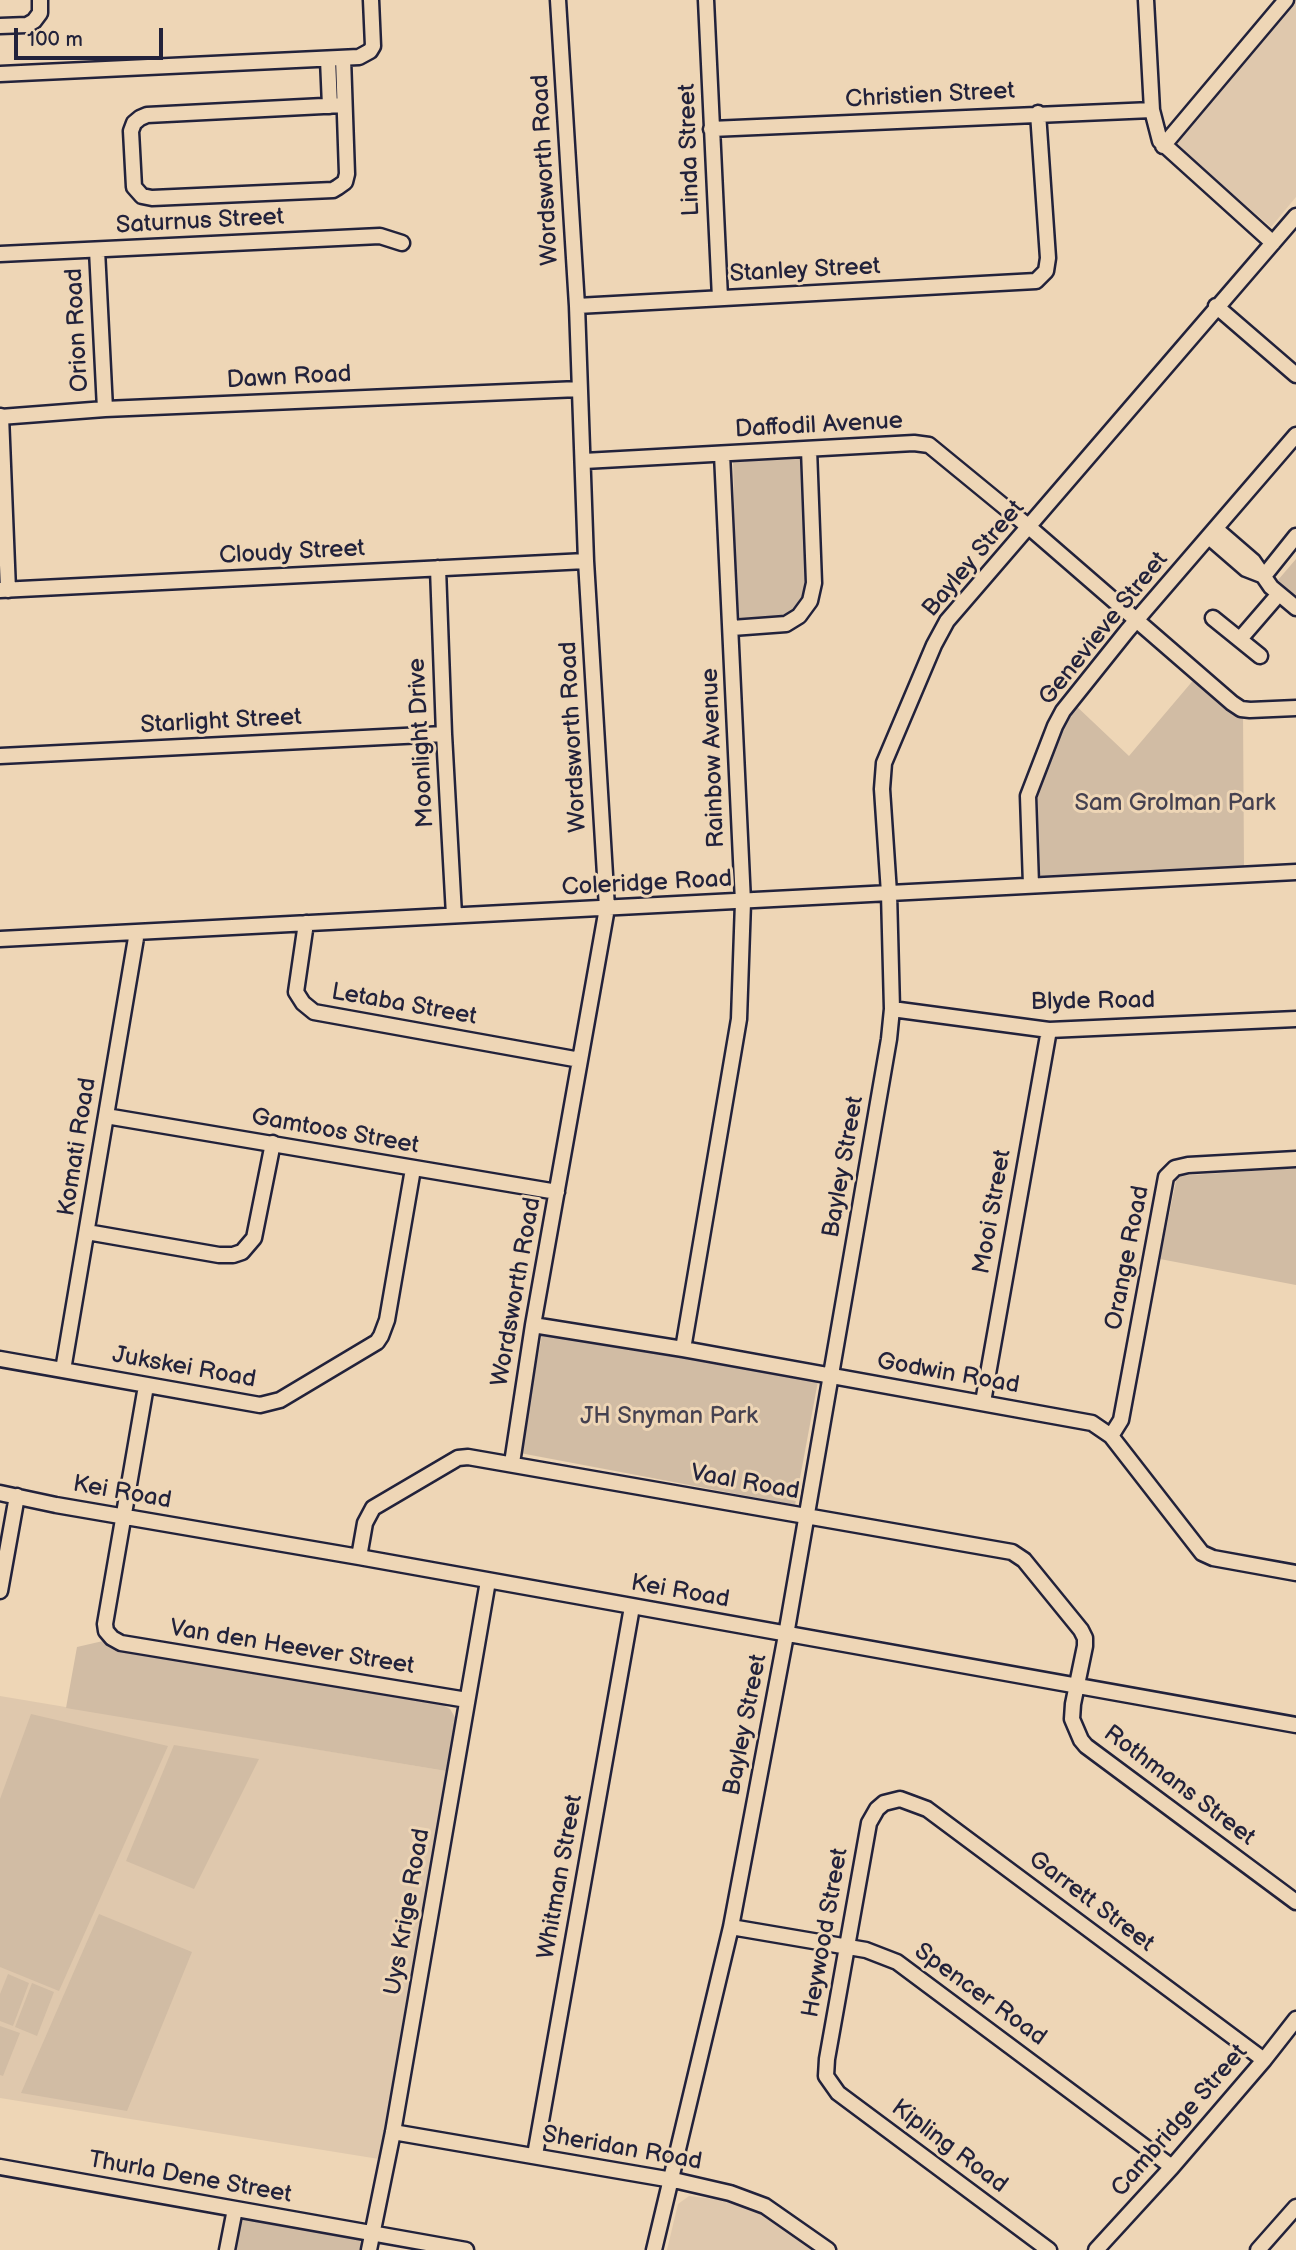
<!DOCTYPE html>
<style>
body{margin:0}
#map{position:relative;width:1296px;height:2250px;overflow:hidden;background:#eed6b6;font-family:"Balsamiq Sans",sans-serif}
canvas{display:block}
.scale{position:absolute;left:14px;top:28px;width:149px;height:32px;box-sizing:border-box;border:4px solid #22223b;border-top:0;padding-left:9px;font-size:21px;line-height:24px;white-space:nowrap;color:#22223b;-webkit-text-stroke:5px #eed6b6;paint-order:stroke}
</style>
<div id="map">
<canvas width="1296" height="2250"></canvas>
<div class="scale">100 m</div>
</div>
<script>
const g = document.querySelector('canvas').getContext('2d');
g.lineJoin = 'round';
function fillPath(path, color) { g.fillStyle = color; g.fill(path, 'evenodd'); }
const poly = rows => new Path2D(rows.map(r => 'M' + r).join(''));
function strokePath(path, color, width, dash) { g.strokeStyle = color; g.lineWidth = width; g.lineCap = dash ? 'butt' : 'round'; g.setLineDash(dash || []); g.stroke(path); }
function write(font, color, halo, rows, align = 'center') {
  g.font = font + ' "Balsamiq Sans",sans-serif'; g.lineWidth = 6; g.setLineDash([]); g.textBaseline = 'middle'; g.strokeStyle = halo; g.fillStyle = color; for (const [text, x, y, turn = 0] of rows) {
    g.save(); g.translate(x, y); g.rotate((+turn || 0) * Math.PI / 180); g.textAlign = isNaN(turn) ? turn : align; if (halo) g.strokeText(text, 0, 0); g.fillText(text, 0, 0); g.restore();
  }
}
const built = poly([
 [1296,1,1296,197,1271,227,1174,144],
 [0,1696,446,1771,379,2159,0,2098],
 [689,2196,748,2203,811,2250,667,2250,678,2204]
]);
const green = poly([
 [806,453,812,581,801,607,768,621,737,623,733,460],
 [1296,559,1296,596,1278,580],
 [1196,677,1243,712,1244,867,1047,878,1039,875,1036,871,1033,800,1055,740,1073,703,1129,756],
 [1296,1168,1296,1285,1160,1259,1177,1176],
 [543,1329,818,1381,795,1505,520,1453],
 [103,1641,438,1702,450,1709,456,1719,446,1771,66,1708,77,1647],
 [31,1714,168,1746,59,1991,0,1967,0,1799],
 [174,1745,259,1759,194,1889,126,1861],
 [99,1914,192,1952,127,2111,21,2093],
 [8,1974,29,1983,13,2026,0,2021,0,1994],
 [32,1983,54,1992,37,2036,15,2027],
 [0,2026,20,2033,3,2076,0,2075],
 [243,2214,352,2235,360,2240,362,2250,229,2250,235,2222]
]);
const minor = poly([
 [706,0,720,298],
 [1146,0,1152,110,1160,141,1273,243],
 [0,26,27,25,34,21,40,13,40,0],
 [343,58,347,174,345,182,338,187,333,190,152,198,142,196,134,187,131,131,134,123,140,118,147,115,343,105],
 [328,59,330,106],
 [0,74,359,57,370,51,373,46,371,0],
 [711,129,1152,110],
 [1163,146,1286,0],
 [97,250,105,409],
 [0,254,380,236,402,243],
 [577,306,1036,281,1046,271,1048,258,1038,113],
 [1216,306,1296,375],
 [1,416,8,590],
 [0,417,105,409,579,389],
 [584,461,914,443,929,445,1029,527,1232,703,1241,709,1250,710,1296,708],
 [1216,529,1253,561,1271,587,1296,608],
 [1209,537,1246,569,1264,576],
 [438,568,444,734,454,915],
 [1264,576,1296,536],
 [0,590,586,561],
 [1213,618,1260,656],
 [732,628,786,624,799,616,810,601,814,583,809,449],
 [1240,639,1278,595],
 [0,756,444,734],
 [1031,885,1028,796,1055,726,1063,711,1127,631,1296,435],
 [306,923,296,992,303,1003,314,1012,580,1060],
 [0,939,1296,872],
 [892,1009,1049,1030,1296,1019],
 [106,1116,557,1192],
 [87,1232,219,1255,233,1255,242,1252,254,1238,273,1143],
 [533,1325,683,1349,1092,1423,1111,1436,1202,1553,1213,1558,1296,1573],
 [683,1349,739,1019,743,902,722,454],
 [0,1359,260,1405,280,1400,377,1342,381,1336,387,1320,413,1169],
 [63,1370,137,932],
 [146,1386,105,1624,106,1631,112,1638,121,1643,467,1700],
 [983,1402,1049,1030],
 [1111,1436,1121,1420,1166,1177,1175,1168,1188,1165,1296,1159],
 [512,1463,533,1325,607,908,586,561,577,306,558,0],
 [0,1493,56,1505,359,1557,1296,1725],
 [359,1557,365,1523,373,1508,458,1458,468,1457,1012,1552,1024,1560,1081,1630,1085,1638,1085,1646,1073,1704,1072,1719,1081,1740,1086,1746,1296,1902],
 [0,1591,17,1496],
 [731,1927,866,1950,897,1962,1172,2167],
 [393,2132,678,2181,730,2193,765,2206,828,2250],
 [535,2155,632,1607],
 [0,2167,466,2250],
 [227,2250,235,2209],
 [369,2250,393,2132,488,1581],
 [654,2250,731,1927,786,1635,889,1039,892,1009,889,893,882,789,884,763,934,645,947,621,1296,216],
 [1049,2250,838,2093,826,2076,827,2059,869,1823,877,1809,884,1803,900,1799,927,1809,1264,2060],
 [1096,2250,1172,2167,1264,2060,1296,2019],
 [1258,2250,1296,2207]
]);
const streetNames = [
 ["Christien Street",930,96,-3],
 ["Linda Street",690,150,-92],
 ["Wordsworth Road",546,170,-93],
 ["Saturnus Street",200,222,-3],
 ["Stanley Street",805,271,-3],
 ["Orion Road",78,330,-93],
 ["Dawn Road",289,378,-3],
 ["Daffodil Avenue",819,426,-3],
 ["Cloudy Street",292,553,-3],
 ["Bayley Street",974,559,-50],
 ["Genevieve Street",1104,629,-51],
 ["Starlight Street",221,722,-3],
 ["Wordsworth Road",574,737,-93],
 ["Moonlight Drive",422,743,-93],
 ["Rainbow Avenue",714,758,-92],
 ["Coleridge Road",647,884,-3],
 ["Blyde Road",1093,1002,-1],
 ["Letaba Street",404,1005,10],
 ["Gamtoos Street",335,1132,10],
 ["Komati Road",78,1147,-81],
 ["Bayley Street",844,1167,-80],
 ["Mooi Street",993,1212,-80],
 ["Orange Road",1128,1258,-79],
 ["Wordsworth Road",517,1292,-80],
 ["Jukskei Road",184,1368,10],
 ["Godwin Road",948,1374,10],
 ["Vaal Road",745,1483,10],
 ["Kei Road",122,1493,10],
 ["Kei Road",680,1592,10],
 ["Van den Heever Street",292,1648,9],
 ["Bayley Street",746,1725,-79],
 ["Rothmans Street",1179,1786,37],
 ["Whitman Street",561,1877,-80],
 ["Garrett Street",1091,1902,37],
 ["Uys Krige Road",408,1912,-80],
 ["Heywood Street",826,1933,-80],
 ["Spencer Road",980,1995,36],
 ["Cambridge Street",1180,2121,-49],
 ["Kipling Road",949,2147,37],
 ["Sheridan Road",622,2149,10],
 ["Thurla Dene Street",190,2178,10]
];
const parkNames = [
 ["Sam Grolman Park",1175,804],
 ["JH Snyman Park",669,1417]
];
fillPath(built, '#dfc8ad');
fillPath(green, '#d1bca4');
strokePath(minor, '#22223b', 19);
strokePath(minor, '#eed6b6', 14);
write('24px', '#22223b', '#eed6b6', streetNames);
write('24px', '#454150', '#eed6b6', parkNames);
</script>
